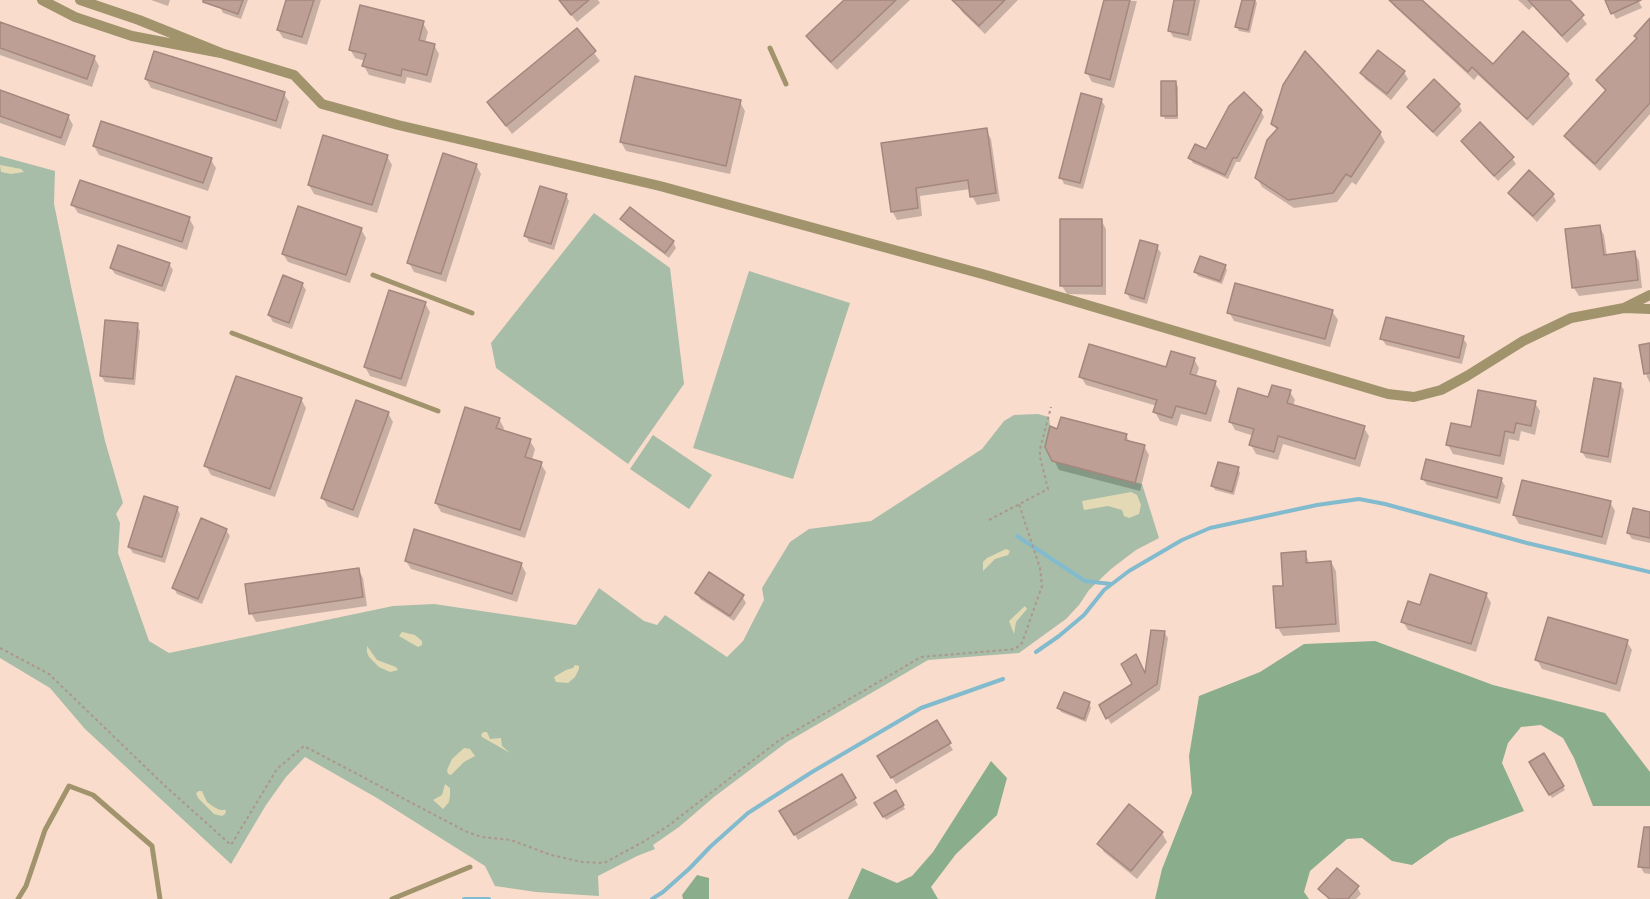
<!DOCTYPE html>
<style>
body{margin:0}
canvas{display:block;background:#f9dccc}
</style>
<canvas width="1650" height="899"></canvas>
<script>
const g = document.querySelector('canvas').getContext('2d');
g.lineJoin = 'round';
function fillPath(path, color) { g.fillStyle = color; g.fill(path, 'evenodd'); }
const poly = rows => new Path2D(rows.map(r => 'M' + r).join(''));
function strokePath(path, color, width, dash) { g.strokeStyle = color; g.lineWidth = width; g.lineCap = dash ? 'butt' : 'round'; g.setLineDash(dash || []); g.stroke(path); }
const green = poly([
 [0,156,55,171,54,204,72,291,105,441,123,503,116,514,120,523,118,553,149,641,169,653,393,606,434,604,576,625,599,588,644,621,657,625,665,615,727,657,743,641,764,600,762,588,790,542,809,529,871,521,982,449,1004,421,1014,415,1038,414,1049,417,1050,426,1045,447,1052,461,1142,484,1159,538,1136,550,1111,569,1089,590,1079,605,1066,619,1019,653,928,660,787,742,714,797,679,827,653,845,655,849,637,856,598,876,599,896,536,892,495,886,485,866,377,798,305,757,286,777,266,805,231,864,85,729,50,688,0,658],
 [594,213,670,268,684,384,628,464,496,368,491,343],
 [749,271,850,303,793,479,693,448],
 [653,435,712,475,689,509,630,469]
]);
const forest = poly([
 [1375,641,1493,685,1605,713,1650,772,1650,806,1593,806,1574,758,1563,738,1541,725,1521,727,1508,743,1502,763,1524,811,1449,839,1412,865,1392,861,1362,838,1347,839,1310,871,1304,892,1309,899,1155,899,1162,869,1192,793,1189,756,1199,696,1260,672,1304,644],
 [991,761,1007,778,997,815,956,854,931,887,938,899,848,899,862,868,897,883,912,876,933,852],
 [697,875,709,878,709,899,683,899,682,895]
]);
const sand = poly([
 [0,165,21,169,24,172,11,174,1,172],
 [1131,492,1137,495,1141,505,1139,514,1129,518,1124,516,1122,510,1108,506,1084,510,1082,501],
 [1006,549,1010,551,1008,555,995,559,983,571,983,562,987,558],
 [1025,606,1027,609,1016,622,1014,634,1009,621],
 [402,632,415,635,422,641,422,645,418,647,399,636],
 [367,646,377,660,396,667,398,670,390,672,379,667,369,657,367,652],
 [575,665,579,666,579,669,575,677,568,683,556,682,554,677,566,670,573,668],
 [484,732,487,732,490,739,501,738,502,746,510,753,482,737,481,734],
 [464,748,470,749,475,756,464,762,451,775,448,774,447,770,452,759],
 [445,784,450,788,450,795,449,802,443,809,433,800,442,795],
 [199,791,202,791,207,802,214,807,220,810,226,810,225,814,222,816,214,814,198,798,196,793]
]);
const shadow = poly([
 [151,0,170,0,168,6],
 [222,0,248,0,241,19,223,13,220,7],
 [287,0,321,0,307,45,283,38,278,30],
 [559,0,598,0,600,3,577,22],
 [846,0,910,0,837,70,813,45,808,36],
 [961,0,1018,0,985,34,962,12,957,3],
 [1106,0,1137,1,1114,88,1092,82,1087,73],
 [1176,0,1200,0,1191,41,1173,37,1170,31],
 [1243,0,1255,0,1257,3,1250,33,1239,31,1237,27],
 [1390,0,1420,0,1493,66,1568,75,1573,84,1533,126,1478,75,1474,80,1394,6],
 [1518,0,1568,0,1587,24,1567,43,1533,6,1529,10],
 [1606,0,1638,0,1642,8,1616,19],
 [423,23,428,32,425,43,434,45,439,54,431,83,407,77,405,84,369,75,364,66,365,61,355,58,350,49],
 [0,24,94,57,99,66,92,87,0,55],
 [1650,24,1650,114,1600,171,1571,144,1566,137,1606,92,1598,80,1638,39],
 [577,30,600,61,512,134,489,103],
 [1378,52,1404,72,1408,79,1391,100,1365,79,1362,73],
 [146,79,284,94,289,102,281,129,151,88],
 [1176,83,1178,87,1178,119,1165,119,1163,115],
 [0,92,68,116,73,125,65,146,0,123],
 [1101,100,1105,106,1083,189,1064,184,1061,177],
 [740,102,745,111,730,174,626,151,621,142],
 [1459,105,1462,111,1437,137,1413,113,1409,107],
 [1261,111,1264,117,1240,162,1236,162,1228,179,1193,163,1190,158,1207,151],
 [1273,123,1380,133,1385,142,1356,185,1352,182,1337,202,1294,208,1262,187,1257,178,1277,131],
 [986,130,991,139,1000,201,977,205,972,196,971,189,920,196,922,216,897,220,892,211,883,145],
 [1462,141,1512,158,1516,164,1498,181],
 [94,146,211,160,216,168,208,191,99,155],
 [387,156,392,165,377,213,314,194,309,185],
 [476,165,481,174,446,282,414,272,409,263],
 [1510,193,1553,195,1556,201,1537,222,1513,199],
 [566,195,569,201,554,250,529,242,526,236],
 [73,205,189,218,194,227,187,250,78,213],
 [622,219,673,242,676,248,669,258,626,225],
 [1101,220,1106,229,1106,295,1067,294,1062,286],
 [1599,226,1604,235,1607,256,1634,252,1639,261,1642,288,1579,296,1574,288],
 [361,229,366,238,350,283,288,262,283,254],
 [1157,247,1161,253,1147,304,1130,299,1127,293],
 [169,264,173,270,165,292,115,274,111,268],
 [1225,266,1227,270,1222,284,1198,276,1196,272],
 [302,284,306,290,292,329,273,322,269,315],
 [425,303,430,312,406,387,370,376,365,367],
 [1332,311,1338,320,1330,347,1234,321,1229,312],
 [137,325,140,331,135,385,105,382,101,376],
 [1463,338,1467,344,1462,364,1386,345,1382,339],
 [1650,345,1650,383,1647,377,1641,346],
 [1194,359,1199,368,1196,377,1215,383,1220,391,1211,422,1181,414,1177,426,1160,421,1155,412,1157,406,1086,385,1081,377,1167,369],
 [1620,384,1624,390,1611,463,1586,458,1582,452],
 [1290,392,1295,400,1293,406,1364,428,1369,436,1360,467,1283,444,1278,460,1256,454,1251,445,1254,436,1235,430,1230,421,1269,399],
 [301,399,306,408,275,497,211,475,206,466],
 [1535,403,1540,411,1535,435,1521,431,1519,441,1509,439,1504,465,1453,454,1448,445,1472,428],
 [388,413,393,422,358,518,328,507,323,498],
 [499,419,504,428,502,432,530,441,535,449,532,460,541,464,546,472,525,538,441,512,436,503],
 [1058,431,1126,435,1130,443,1144,446,1149,455,1140,491,1059,470,1054,460],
 [1238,469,1240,473,1234,495,1215,490,1213,486],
 [1423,479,1501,479,1505,486,1500,504,1427,485],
 [1610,502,1615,511,1606,545,1519,524,1514,515],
 [177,508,180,514,165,563,133,553,129,547],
 [1650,513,1650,543,1632,539,1628,533],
 [226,530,230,536,202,604,177,594,174,588],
 [1305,553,1310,564,1331,562,1336,571,1340,632,1283,636,1278,628,1285,587],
 [406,561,521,564,526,573,517,602,411,569],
 [358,569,363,578,367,606,256,622,251,613],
 [697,593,742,596,746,603,734,621,700,599],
 [1486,594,1491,603,1476,652,1408,630,1403,622,1421,607],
 [1164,632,1168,638,1160,690,1111,724,1101,706,1146,677],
 [1627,642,1632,650,1620,692,1542,669,1537,660],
 [1089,704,1091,708,1086,722,1061,712,1059,708],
 [936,722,953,750,896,784,879,756],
 [1543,755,1565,790,1552,798,1531,763],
 [841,776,858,805,798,840,781,811],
 [895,792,905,809,886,820,876,803],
 [1162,833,1167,842,1137,879,1104,852,1099,844],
 [1650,845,1650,874,1644,873,1640,866],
 [1357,887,1361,894,1356,899,1328,899,1320,889]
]);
const stream = poly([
 [1017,536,1085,581,1111,584],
 [1036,652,1059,636,1084,615,1104,590,1129,571,1182,540,1210,528,1317,505,1359,499,1385,504,1527,543,1650,572],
 [464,899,489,899],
 [652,899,663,892,690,868,710,847,748,813,812,772,921,708,1003,679]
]);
const building = poly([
 [203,0,243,0,238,14,203,2,203,0],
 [286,0,314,0,302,37,277,30,286,0],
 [559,0,589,0,571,15,559,0],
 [844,0,896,0,831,62,806,36,844,0],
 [952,0,1005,0,979,26,952,0],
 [1104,0,1130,0,1110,80,1085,73,1104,0],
 [1174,0,1195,0,1188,35,1168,31,1174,0],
 [1242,0,1255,0,1248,30,1235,27,1242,0],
 [1389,0,1422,0,1493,64,1523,31,1569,74,1527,119,1472,67,1468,72,1389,0],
 [1528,0,1570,0,1584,15,1562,36,1528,0],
 [1605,0,1641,0,1611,14,1605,0],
 [360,5,424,21,419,40,435,44,427,75,402,69,401,76,362,66,366,54,349,50,360,5],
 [1650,18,1650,103,1595,164,1564,136,1606,90,1596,80,1637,38,1634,36,1650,18],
 [0,22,95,56,87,79,0,48,0,22],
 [577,28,596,51,506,126,487,102,577,28],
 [1378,50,1405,71,1387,94,1360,73,1378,50],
 [154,51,285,92,276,121,145,79,154,51],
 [1305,51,1381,132,1351,177,1346,174,1333,193,1288,200,1255,178,1267,140,1278,128,1271,124,1283,85,1305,51],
 [635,76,741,100,726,166,620,142,635,76],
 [1434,79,1460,104,1433,132,1407,107,1434,79],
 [1161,81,1176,81,1177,116,1161,116,1161,81],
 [0,90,69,115,61,138,0,116,0,90],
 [1244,92,1262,110,1237,158,1233,158,1225,175,1188,158,1195,144,1206,149,1229,106,1244,92],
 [1081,93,1102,99,1080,183,1059,178,1081,93],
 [101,121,212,158,203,183,93,146,101,121],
 [1480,122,1514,157,1494,176,1461,141,1480,122],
 [987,128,996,193,970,197,968,180,916,188,918,208,891,212,881,143,987,128],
 [323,135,388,155,372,205,308,185,323,135],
 [443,153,477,164,441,274,407,263,443,153],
 [1529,170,1554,194,1533,216,1508,193,1529,170],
 [80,180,190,217,182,242,71,205,80,180],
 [540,186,567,194,551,244,524,236,540,186],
 [298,206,362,228,346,275,282,254,298,206],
 [630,207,674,241,665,253,620,219,630,207],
 [1060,219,1102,219,1102,286,1060,286,1060,219],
 [1600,225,1604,255,1635,251,1638,280,1572,288,1565,229,1600,225],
 [1140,240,1158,245,1144,299,1125,293,1140,240],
 [118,245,170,263,162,286,110,268,118,245],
 [1200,256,1226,265,1220,281,1194,272,1200,256],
 [283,275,303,283,289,323,268,315,283,275],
 [1235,283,1333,310,1325,339,1227,313,1235,283],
 [389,290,426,302,401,379,364,367,389,290],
 [1386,317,1464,336,1459,358,1380,339,1386,317],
 [105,320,138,323,133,379,100,376,105,320],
 [1650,343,1650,373,1644,374,1639,345,1650,343],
 [1089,344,1166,367,1171,351,1195,358,1190,374,1216,381,1206,414,1176,406,1172,418,1153,412,1157,400,1079,377,1089,344],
 [236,376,302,398,270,489,204,466,236,376],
 [1594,378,1621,383,1608,457,1581,452,1594,378],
 [1272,385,1291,390,1287,403,1365,426,1355,459,1278,436,1274,452,1249,445,1254,429,1229,422,1238,388,1268,397,1272,385],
 [1478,390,1536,401,1531,426,1516,423,1514,433,1505,431,1500,456,1446,445,1451,423,1471,427,1478,390],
 [356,400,389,412,353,510,321,498,356,400],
 [465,407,500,418,496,428,531,439,525,457,542,462,520,530,435,503,465,407],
 [1061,417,1127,434,1125,440,1145,445,1135,483,1052,461,1045,447,1050,426,1057,429,1061,417],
 [1426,459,1502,478,1497,498,1421,479,1426,459],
 [1218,462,1239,467,1232,492,1211,486,1218,462],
 [1522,480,1611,501,1602,537,1513,515,1522,480],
 [144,496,178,507,162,557,128,547,144,496],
 [1633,508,1650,512,1650,538,1627,533,1633,508],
 [201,518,227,529,198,599,172,588,201,518],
 [414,529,522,563,512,594,405,561,414,529],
 [1306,551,1306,563,1331,561,1336,624,1276,628,1273,586,1283,586,1281,553,1306,551],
 [359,568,363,597,249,614,245,584,359,568],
 [709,572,744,595,730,616,695,593,709,572],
 [1430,574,1487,593,1471,644,1401,622,1408,601,1420,605,1430,574],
 [1548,617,1628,640,1616,684,1535,660,1548,617],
 [1151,630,1165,631,1157,684,1106,719,1099,705,1132,684,1121,664,1136,654,1145,673,1151,630],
 [1064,692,1090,702,1084,719,1057,708,1064,692],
 [937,720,951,743,891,778,877,756,937,720],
 [1544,753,1564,786,1549,795,1529,762,1544,753],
 [842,774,856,798,794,835,779,811,842,774],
 [896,790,904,805,883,817,874,803,896,790],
 [1129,804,1163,832,1131,871,1097,844,1129,804],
 [1644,827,1650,827,1650,868,1638,867,1644,827],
 [1337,868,1359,886,1348,899,1330,899,1318,889,1337,868]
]);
const path = poly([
 [989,520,1048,489,1040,457,1040,449,1051,407],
 [0,648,49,674,164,785,231,845,277,769,304,746,465,831,481,837,511,840,551,855,582,862,604,863,643,842,668,826,778,741,921,657,1015,649,1022,643,1042,586,1040,568,1019,504]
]);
const lane = poly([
 [770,48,786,84],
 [373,275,472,313],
 [232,333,438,411],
 [18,899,26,886,45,830,69,786,93,795,152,846,160,899],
 [392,899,470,867]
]);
const street = poly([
 [42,0,75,17,132,36,221,53,139,20,80,0],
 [221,53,294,75,322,104,398,125,660,186,986,275,1388,394,1414,397,1441,390,1467,376,1523,341,1571,318,1624,308],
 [1650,295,1624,308,1650,309]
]);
fillPath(green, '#a7bda7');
fillPath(forest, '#8aae8b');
fillPath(sand, '#e3dab5');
fillPath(shadow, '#0003');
strokePath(stream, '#83bbce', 4);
fillPath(building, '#be9f96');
strokePath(building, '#a5877e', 1.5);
strokePath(path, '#ad968a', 2, [3, 3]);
strokePath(lane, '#a1946d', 5);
strokePath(street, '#a1946d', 10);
</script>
